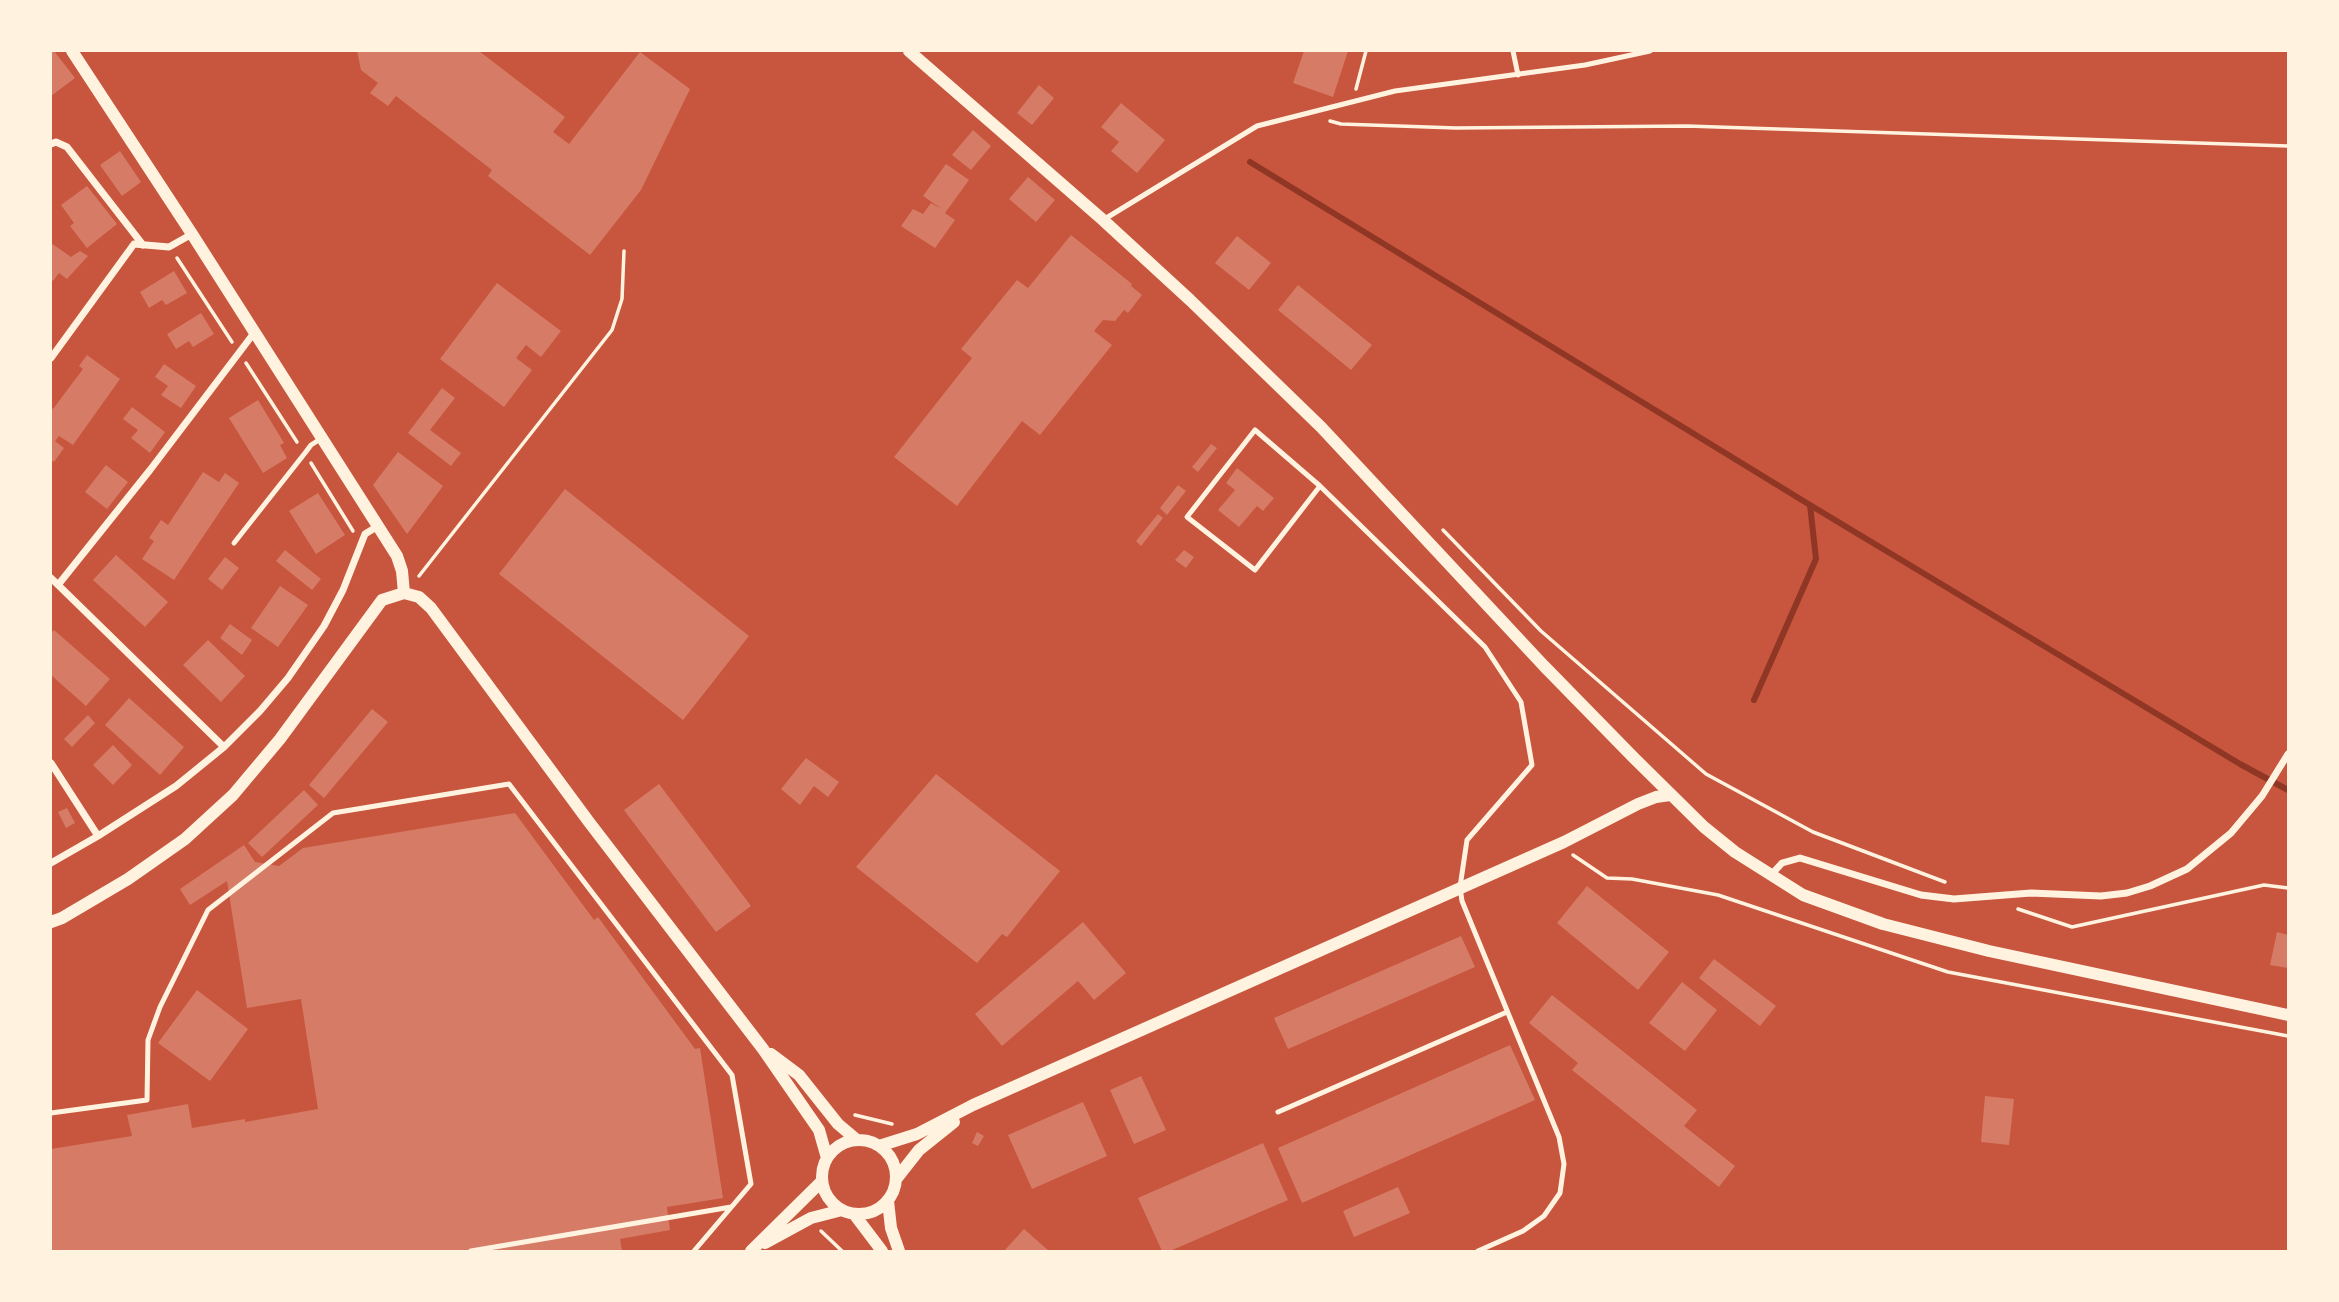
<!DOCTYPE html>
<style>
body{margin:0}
#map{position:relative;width:2339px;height:1302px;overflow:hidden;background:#c8553d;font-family:Signika,sans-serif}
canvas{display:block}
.frame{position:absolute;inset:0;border:52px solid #fff3e0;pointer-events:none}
</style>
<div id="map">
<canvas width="2339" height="1302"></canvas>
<div class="frame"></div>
</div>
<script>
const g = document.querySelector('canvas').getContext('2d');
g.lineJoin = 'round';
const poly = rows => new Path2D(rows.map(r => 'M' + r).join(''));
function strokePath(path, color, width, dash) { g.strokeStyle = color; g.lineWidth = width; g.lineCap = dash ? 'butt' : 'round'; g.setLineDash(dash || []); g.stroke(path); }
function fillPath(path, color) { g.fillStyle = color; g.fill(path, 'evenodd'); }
const stream = poly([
 [1250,162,1810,505,2240,764,2288,790],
 [1754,700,1816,559,1810,505]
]);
const building = poly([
 [51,51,54,51,75,78,51,96],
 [357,51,479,51,565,117,553,132,569,144,640,52,690,89,641,190,590,255,488,176,492,170,396,96,388,106,370,93,378,83,361,70],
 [1304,51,1348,51,1333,97,1293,83],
 [1039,85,1054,98,1032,125,1017,113],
 [1121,103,1165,140,1137,173,1111,151,1119,142,1101,127],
 [973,130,991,146,971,170,952,155],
 [120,151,141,182,122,196,100,165],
 [946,164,969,180,945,213,955,220,935,248,901,226,913,209,923,214,931,203,942,209,923,196],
 [1028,177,1055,200,1036,222,1009,199],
 [87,186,117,224,87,248,70,226,74,223,61,205],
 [1071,235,1132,284,1131,286,1142,295,1128,313,1124,310,1115,321,1103,320,1094,331,1112,345,1040,435,1022,421,957,506,894,457,972,358,961,349,1017,280,1028,288],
 [1237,236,1271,263,1249,290,1215,263],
 [51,243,71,257,80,251,88,256,67,279,59,273,53,281,51,279],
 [174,271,187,293,166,305,162,300,149,308,140,292],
 [497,283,561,331,541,357,526,345,516,358,532,370,504,407,440,359],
 [1298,285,1372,345,1351,370,1278,310],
 [201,313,214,334,193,347,189,341,176,349,167,334],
 [87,355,120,379,73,445,59,436,55,441,64,448,54,462,51,460,51,407,53,409,83,369,79,366],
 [164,364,196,386,181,408,161,395,168,386,155,377],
 [442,388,455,398,430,430,461,453,451,466,408,433],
 [258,400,284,443,280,445,287,458,263,473,229,418],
 [132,407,165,432,150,453,131,438,138,430,123,419],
 [1211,444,1217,448,1198,472,1192,467],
 [398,452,443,486,407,534,373,485],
 [106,465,128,482,107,509,85,492],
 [1237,468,1274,498,1263,511,1257,506,1239,527,1218,510,1235,490,1226,483],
 [203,472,219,482,225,473,239,483,174,580,142,559,154,541,149,538,161,520,168,525],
 [1178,485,1186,491,1167,515,1160,508],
 [565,489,749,636,683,720,499,574],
 [318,493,345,535,316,554,289,511],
 [1158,514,1163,518,1141,546,1136,541],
 [285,550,321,579,312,590,276,561],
 [1184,550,1194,557,1186,568,1175,560],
 [116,555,168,602,145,627,93,580],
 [225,557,239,568,222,590,208,579],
 [280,586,308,605,278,647,251,628],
 [230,624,252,640,242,655,220,638],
 [54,630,110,679,86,706,51,675,51,633],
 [208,640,245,676,221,702,183,665],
 [129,698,184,747,160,775,105,725],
 [372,709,388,722,324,798,309,785],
 [88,715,95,723,72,747,64,739],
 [113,745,132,765,113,785,93,765],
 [806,758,839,782,828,797,814,786,800,805,781,789],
 [936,774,1060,871,1007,937,1002,934,977,963,856,867],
 [659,784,751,906,716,932,624,810],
 [304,790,318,805,262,857,248,843],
 [67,808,75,823,66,828,58,812],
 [515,813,594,920,598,917,695,1049,700,1048,723,1198,667,1207,670,1230,620,1239,622,1251,51,1251,51,1149,132,1136,127,1115,188,1104,192,1128,245,1119,245,1122,318,1109,301,999,247,1008,227,881,190,905,180,889,244,845,255,862,279,866,303,848],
 [1587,886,1669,952,1638,990,1557,923],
 [1083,922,1126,973,1094,1000,1078,981,1002,1046,975,1014],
 [2277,932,2288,935,2288,968,2270,965],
 [1461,936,1475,967,1288,1049,1274,1018],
 [1714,959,1776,1006,1760,1026,1699,978],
 [1682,982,1717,1010,1685,1051,1649,1023],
 [197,990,248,1029,210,1081,158,1043],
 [1552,995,1697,1110,1684,1126,1735,1166,1719,1187,1572,1070,1578,1063,1529,1023],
 [1510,1045,1535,1100,1302,1203,1278,1148],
 [1141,1076,1166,1130,1134,1144,1110,1090],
 [1985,1096,2014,1099,2009,1145,1981,1142],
 [1083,1102,1107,1156,1032,1189,1008,1135],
 [977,1132,984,1136,978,1146,972,1143],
 [1263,1143,1288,1200,1170,1251,1162,1251,1138,1198],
 [1398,1187,1410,1213,1354,1237,1343,1211],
 [1024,1229,1049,1251,1004,1251]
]);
const path = poly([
 [1356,89,1366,51],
 [1330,121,1341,124,1456,128,1687,126,2288,146],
 [177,258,232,342],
 [246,363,297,442],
 [311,463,353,531],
 [1443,530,1541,631,1706,774,1813,832,1945,882],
 [419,576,612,330,622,299,624,251],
 [1573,855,1607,878,1632,879,1718,895,1948,972,2288,1036],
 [2018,909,2072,927,2264,885,2288,888],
 [855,1115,892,1124],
 [821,1231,842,1251]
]);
const service = poly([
 [1513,51,1518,75],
 [1103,220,1257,126,1395,91,1585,65,1650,51],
 [1320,486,1255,570,1187,517,1255,430,1320,486,1485,647,1521,702,1532,765,1467,840,1460,887,1462,901,1559,1137,1564,1164,1560,1193,1544,1216,1523,1231,1478,1251],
 [234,543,305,453,311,445,322,438],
 [1278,1112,1507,1012],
 [51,1113,147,1100,148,1040,160,1007,208,910,333,813,509,784,732,1075,751,1184,694,1251],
 [471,1251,731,1207]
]);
const minor = poly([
 [51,144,56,142,67,147,143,245],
 [51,358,134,244,169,247,192,234],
 [51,578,224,747],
 [58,585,150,470,254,333],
 [51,763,98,836],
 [51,863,98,836,176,786,224,747,260,711,288,678,324,626,343,590,365,534,378,526],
 [1771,875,1782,863,1800,858,1921,895,1954,899,2031,893,2101,896,2127,893,2150,886,2187,869,2231,833,2262,796,2288,754]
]);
const tertiary = poly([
 [72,51,192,234,397,556,402,571,404,593],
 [909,51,1103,220,1190,300,1321,427,1544,666,1634,758,1704,827,1735,852,1803,895,1883,924,1989,951,2288,1015],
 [51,922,62,918,128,879,185,839,233,795,280,739,382,600,404,593,419,597,431,608,589,822,763,1049,819,1130,827,1158],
 [771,1054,799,1075,838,1124,857,1140],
 '822 1177a37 37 0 1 1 74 0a37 37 0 1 1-74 0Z',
 [879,1146,917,1134,973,1105,1564,842,1638,804,1656,797,1670,795],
 [897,1178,919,1150,954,1122],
 [888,1201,891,1228,899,1251],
 [854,1214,882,1251],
 [765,1243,811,1218,842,1210],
 [751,1251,822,1181]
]);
strokePath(stream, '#8f3625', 6);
fillPath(building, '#d67c66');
strokePath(path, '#fff3e0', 3.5);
strokePath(service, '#fff3e0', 5);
strokePath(minor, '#fff3e0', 7);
strokePath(tertiary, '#fff3e0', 12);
</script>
